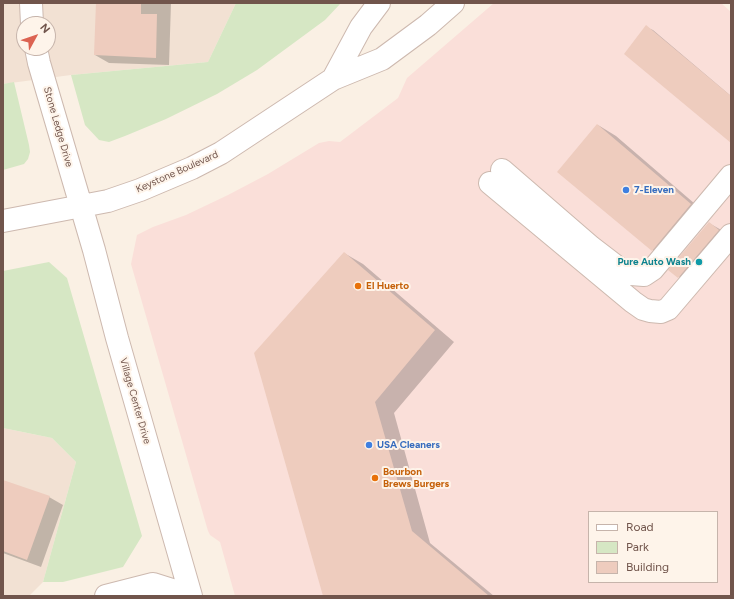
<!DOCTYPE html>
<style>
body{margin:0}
#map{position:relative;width:734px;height:599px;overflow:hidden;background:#faf0e4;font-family:Figtree,sans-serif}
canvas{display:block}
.frame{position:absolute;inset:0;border:4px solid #71554c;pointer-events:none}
.legend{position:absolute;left:588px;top:511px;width:130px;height:72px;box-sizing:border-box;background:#fef4ea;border:1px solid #c6b4ab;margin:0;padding:5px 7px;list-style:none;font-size:12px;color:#71554c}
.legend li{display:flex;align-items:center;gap:8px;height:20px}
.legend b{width:20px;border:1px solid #c6b4ab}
.north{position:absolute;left:16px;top:16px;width:40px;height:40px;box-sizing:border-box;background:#fef4ea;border:1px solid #c6b4ab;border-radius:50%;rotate:50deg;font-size:11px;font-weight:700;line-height:16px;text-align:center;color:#71554c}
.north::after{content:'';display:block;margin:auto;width:14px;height:18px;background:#dc6352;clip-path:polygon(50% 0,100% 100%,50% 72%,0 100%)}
</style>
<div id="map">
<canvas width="734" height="599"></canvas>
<div class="frame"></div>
<ul class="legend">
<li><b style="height:5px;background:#fff"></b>Road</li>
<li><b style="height:11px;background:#d6e7c4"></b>Park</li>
<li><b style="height:11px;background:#eeccbe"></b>Building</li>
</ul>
<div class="north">N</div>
</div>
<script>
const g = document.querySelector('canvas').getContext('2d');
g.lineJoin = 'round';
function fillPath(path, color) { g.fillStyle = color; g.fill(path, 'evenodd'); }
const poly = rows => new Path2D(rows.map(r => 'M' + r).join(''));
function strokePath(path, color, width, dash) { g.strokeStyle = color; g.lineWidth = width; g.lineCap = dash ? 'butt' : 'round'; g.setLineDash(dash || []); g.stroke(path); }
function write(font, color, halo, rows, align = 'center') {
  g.font = font + ' Figtree,sans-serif'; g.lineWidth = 4; g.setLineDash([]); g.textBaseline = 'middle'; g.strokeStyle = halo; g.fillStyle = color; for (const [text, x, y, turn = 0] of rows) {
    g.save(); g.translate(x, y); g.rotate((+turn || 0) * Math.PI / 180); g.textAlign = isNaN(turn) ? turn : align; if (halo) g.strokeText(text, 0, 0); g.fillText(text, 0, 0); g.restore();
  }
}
const residential = poly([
 [3,3,236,3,208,62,71,75,3,84],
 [24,24,48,24,48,48,24,48],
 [3,428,52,438,76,462,43,582,29,596,3,596]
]);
const commercial = poly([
 [494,3,721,3,731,12,731,596,235,596,220,542,210,535,208,531,131,264,137,235,153,227,186,215,228,195,268,174,319,143,329,141,340,142,398,98,407,78],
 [589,512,717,512,717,582,589,582]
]);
const green = poly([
 [236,3,341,3,325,20,257,70,217,94,166,119,125,136,109,142,99,140,85,125,71,75,208,62],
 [14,82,29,145,30,152,28,159,24,164,3,170,3,84],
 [49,262,67,278,142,536,123,567,63,582,43,582,76,462,52,438,3,428,3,271]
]);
const shadow = poly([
 [97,3,171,3,169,65,109,63,95,55],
 [646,27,653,30,731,96,731,142],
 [598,125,616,136,709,216,672,261,653,250],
 [709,223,723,231,692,285,679,277],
 [344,253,363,264,454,342,394,413,430,543,494,596,324,596],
 [3,485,49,497,63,505,41,567,3,553]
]);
const building = poly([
 [96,3,141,3,141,14,157,14,156,58,94,55],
 [646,25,731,96,731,143,624,54],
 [597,124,691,204,652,251,557,172],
 [709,222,719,230,678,278,668,270],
 [344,252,435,330,375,402,412,531,489,596,323,596,254,353],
 [3,480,50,496,27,560,3,551]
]);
const minor = poly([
 [31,3,32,24],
 [36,48,39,63,94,250,117,338,191,596],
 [333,79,361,27,379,3],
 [502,170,591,247,621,270,631,274,644,275,653,269,731,176],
 [490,183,633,302,643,309,650,311,661,312,668,309,731,235],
 [3,221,108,201,140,190,192,168,221,153,333,79,382,59,428,25,453,3],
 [106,596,153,584,191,596]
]);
const markers = [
 [626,190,4,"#3f7fe0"],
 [699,262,4,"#0f9aa8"],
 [358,286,4,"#e8710a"],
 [369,445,4,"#3f7fe0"],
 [375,478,4,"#e8710a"]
];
const streetNames = [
 ["Stone Ledge Drive",58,127,74],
 ["Keystone Boulevard",177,172,-24],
 ["Village Center Drive",135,401,74]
];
const shopNames = [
 ["7-Eleven",634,190],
 ["USA Cleaners",377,445]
];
const cultureNames = [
 ["Pure Auto Wash",691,262]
];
const foodNames = [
 ["El Huerto",366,286],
 ["Bourbon",383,472],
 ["Brews Burgers",383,484]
];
fillPath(residential, '#f2e1d3');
fillPath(commercial, '#fadfd9');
fillPath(green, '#d6e7c4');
fillPath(shadow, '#0003');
fillPath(building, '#eeccbe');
strokePath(minor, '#cdb9af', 24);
strokePath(minor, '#fff', 22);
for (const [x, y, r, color] of markers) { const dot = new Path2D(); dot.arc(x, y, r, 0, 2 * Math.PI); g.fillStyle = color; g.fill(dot); strokePath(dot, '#fef4ea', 1.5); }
write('10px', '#71554c', '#fef4ea', streetNames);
write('bold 10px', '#366cbe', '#fef4ea', shopNames, 'left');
write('bold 10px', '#0d838f', '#fef4ea', cultureNames, 'right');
write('bold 10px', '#c56008', '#fef4ea', foodNames, 'left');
</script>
